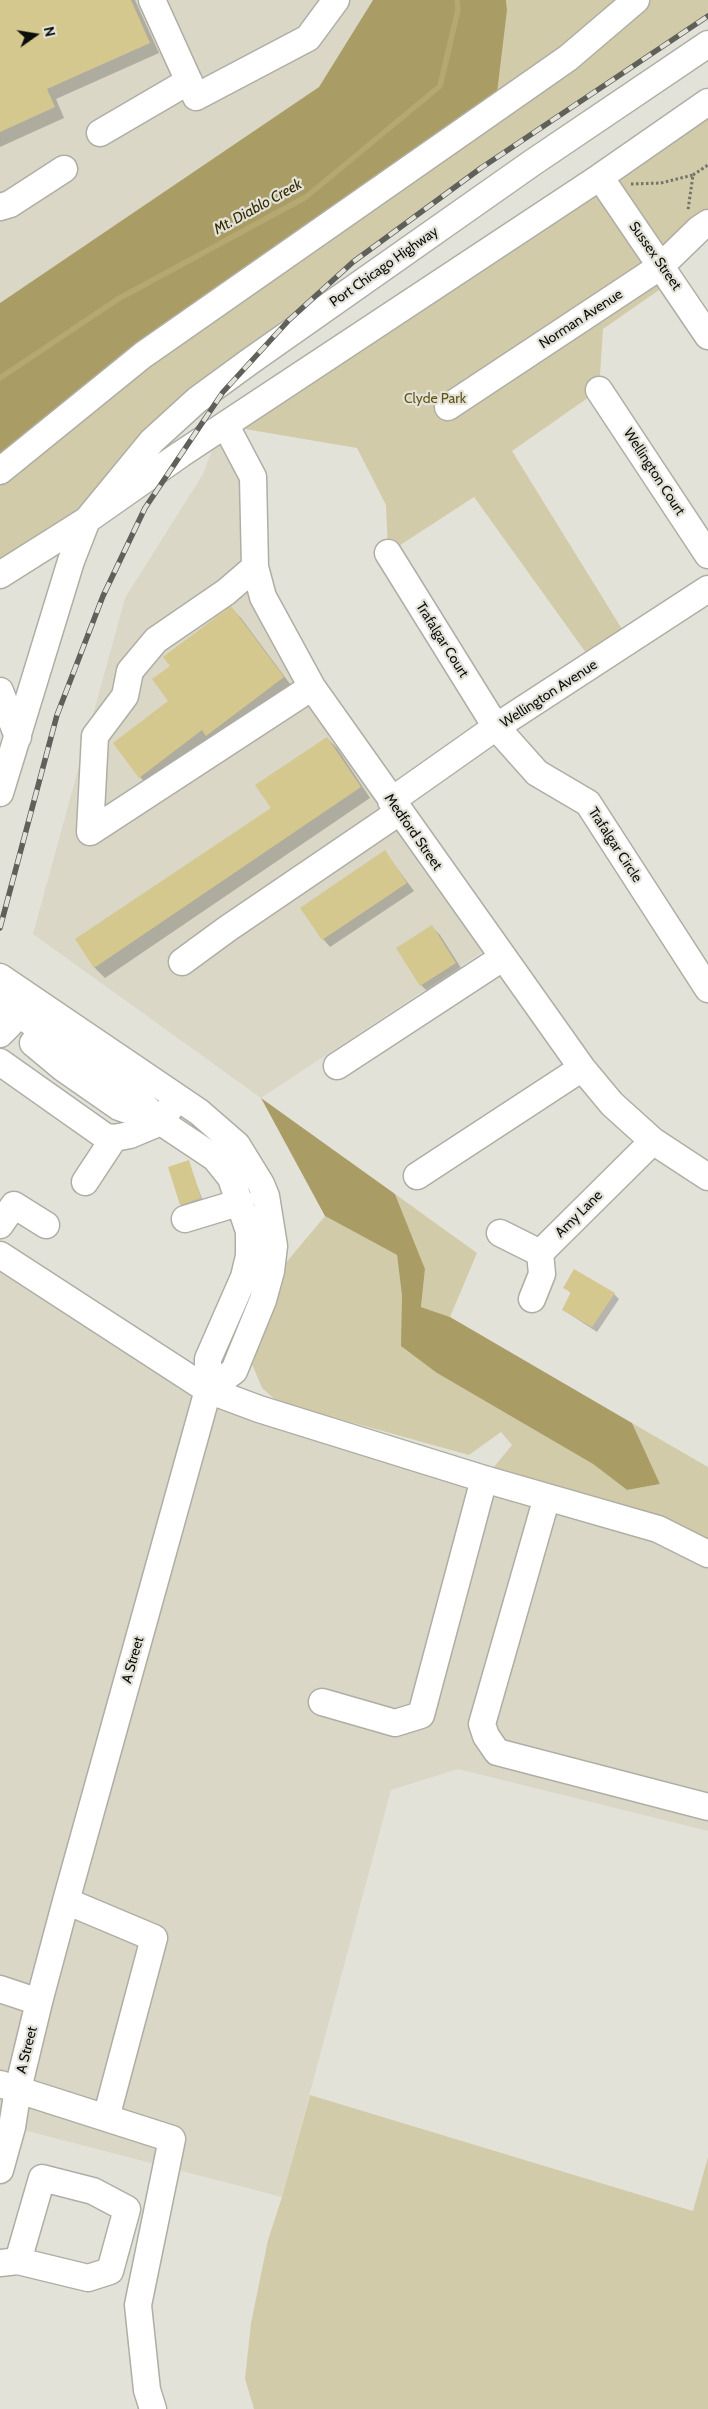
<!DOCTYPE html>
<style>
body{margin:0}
#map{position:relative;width:708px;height:2409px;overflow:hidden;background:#e3e2d9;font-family:Cabin,sans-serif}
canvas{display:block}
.north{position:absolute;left:10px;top:10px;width:50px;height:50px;-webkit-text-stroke:4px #e3e2d9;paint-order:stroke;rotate:77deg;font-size:14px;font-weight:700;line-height:20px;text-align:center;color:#0d0d0a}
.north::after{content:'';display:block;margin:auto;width:18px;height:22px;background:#0d0d0a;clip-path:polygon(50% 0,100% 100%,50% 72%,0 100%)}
</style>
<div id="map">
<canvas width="708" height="2409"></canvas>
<div class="north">N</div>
</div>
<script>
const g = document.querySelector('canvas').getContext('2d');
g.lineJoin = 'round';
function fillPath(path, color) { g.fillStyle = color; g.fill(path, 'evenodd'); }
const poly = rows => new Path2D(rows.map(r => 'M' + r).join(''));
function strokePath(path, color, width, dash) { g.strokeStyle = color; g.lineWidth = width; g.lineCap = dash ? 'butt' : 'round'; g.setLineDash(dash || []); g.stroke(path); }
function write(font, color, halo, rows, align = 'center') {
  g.font = font + ' Cabin,sans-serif'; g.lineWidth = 4.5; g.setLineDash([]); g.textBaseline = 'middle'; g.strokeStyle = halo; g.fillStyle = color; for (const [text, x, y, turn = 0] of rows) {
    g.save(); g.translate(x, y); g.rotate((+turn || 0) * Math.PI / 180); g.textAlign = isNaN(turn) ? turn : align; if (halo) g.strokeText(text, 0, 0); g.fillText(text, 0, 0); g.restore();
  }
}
const built = poly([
 [0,0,373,0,319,87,0,303],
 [220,429,253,477,263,597,493,945,261,1098,33,934,125,598,203,474],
 [0,1255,208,1390,708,1554,708,1831,458,1769,391,1790,282,2197,12,2127,0,2170]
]);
const green = poly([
 [506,0,708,0,708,16,481,168,353,262,289,320,223,392,0,575,0,471,507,10],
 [708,102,708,223,661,266,672,281,603,329,599,390,512,451,630,642,594,664,474,497,388,553,386,505,357,448,227,426],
 [395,1194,477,1253,450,1317,421,1307,425,1269],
 [325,1216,397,1255,402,1296,437,1373,593,1464,627,1490,660,1484,632,1423,708,1467,708,1554,484,1479,512,1445,501,1432,469,1455,278,1402,262,1388,252,1364,253,1344,279,1271],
 [310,2095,693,2211,708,2157,708,2409,254,2409,245,2379,251,2323,268,2240,282,2197]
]);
const forest = poly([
 [373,0,506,0,507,10,495,109,0,471,0,303,319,87],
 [261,1098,395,1194,425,1269,421,1307,450,1317,632,1423,660,1484,627,1490,593,1464,437,1373,401,1346,402,1296,397,1255,325,1216]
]);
const shadow = poly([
 [0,0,135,0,159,53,56,99,64,118,0,147],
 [231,608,241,618,293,688,150,787,140,777,170,701,172,666],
 [327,738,337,748,370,798,105,978,95,968,77,940,272,808],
 [385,852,414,891,330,947,323,939],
 [432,927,440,935,463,971,429,993,421,985,398,949],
 [188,1161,203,1201,183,1206,181,1204],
 [565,1288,614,1294,619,1299,597,1332,563,1310,572,1294]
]);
const stream = poly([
 [0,378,118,299,306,197,440,86,458,10,457,0]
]);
const building = poly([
 [0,0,131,0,150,43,47,89,55,107,0,132],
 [231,606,284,677,206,736,202,730,139,778,113,743,168,701,152,679,170,666,163,657],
 [327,737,361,787,94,968,75,939,271,808,255,785],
 [385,850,407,883,322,940,300,908],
 [432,925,456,963,420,986,396,948],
 [189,1160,201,1198,180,1205,168,1167],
 [574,1269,615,1293,592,1327,562,1310,571,1292,563,1288]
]);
const path = poly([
 [693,175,708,165],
 [631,184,661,183,693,175,688,210]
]);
const minor = poly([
 [152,0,196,97,308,38,336,0],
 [100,133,189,81],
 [600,177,708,336],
 [0,207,10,204,64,169],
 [599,390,708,555],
 [448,407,661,266,699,229,708,223],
 [226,426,253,477,255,567,263,597,312,687,582,1068,612,1104,653,1141,708,1177],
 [0,471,143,355,568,58,636,0],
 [388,553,496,727,537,773,588,803,708,989],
 [255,567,226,592,156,640,130,671,125,696,95,736,90,832,312,687],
 [0,575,87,520,181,454,600,177,708,102],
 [0,691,18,737],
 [0,793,71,561,87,520,152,441,197,400,249,362,532,163,708,44],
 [391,801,496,727,708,589],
 [182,962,227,929,399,812],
 [0,977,199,1112,237,1145,261,1184,266,1196,274,1246,271,1271,263,1300,234,1371,208,1390],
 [0,1003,19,1014,131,1093,161,1122,215,1158,231,1178,249,1231,249,1256,244,1277,208,1359,208,1390],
 [0,1034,10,1024],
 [33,1043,63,1068,119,1107,153,1119],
 [0,1062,106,1137,114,1138,130,1135,161,1122,170,1108],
 [337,1066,502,958],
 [417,1176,582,1068],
 [85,1182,114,1138],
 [185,1219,241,1202],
 [0,1225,14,1205,46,1225],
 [500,1233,540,1253],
 [0,1255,208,1390,66,1901,39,2002,18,2089,12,2127,0,2170],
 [532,1299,542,1274,540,1253,653,1141],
 [208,1390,259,1409,484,1479,658,1529,708,1554],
 [547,1497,482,1724,486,1736,497,1752,708,1807],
 [322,1702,395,1723,421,1715,484,1479],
 [66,1901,154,1938,106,2118],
 [0,1989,39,2002],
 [0,2084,172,2139,138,2305,147,2390,153,2409],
 [0,2263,18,2261,88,2278,110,2271,127,2209,93,2191,42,2178,18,2261]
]);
const rail = poly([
 [0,928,57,715,103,596,145,508,223,392,289,320,353,262,481,168,708,16]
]);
const streetNames = [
 ["Sussex Street",655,256,55],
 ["Port Chicago Highway",384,267,-35],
 ["Norman Avenue",581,319,-33],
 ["Wellington Court",654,472,57],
 ["Trafalgar Court",442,640,58],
 ["Wellington Avenue",549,694,-33],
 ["Medford Street",413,832,55],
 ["Trafalgar Circle",615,845,57],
 ["Amy Lane",579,1214,-45],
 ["A Street",133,1660,-74],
 ["A Street",27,2050,-76]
];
const parkNames = [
 ["Clyde Park",435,399]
];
const waterNames = [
 ["Mt. Diablo Creek",258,207,-29]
];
fillPath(built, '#dad7c7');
fillPath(green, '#d2cba9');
fillPath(forest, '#a99d65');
fillPath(shadow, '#0003');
strokePath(stream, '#b5a971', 5.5);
fillPath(building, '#d4c88f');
strokePath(minor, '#afaea5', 29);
strokePath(path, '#73726c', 3, [2.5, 2.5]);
strokePath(minor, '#fff', 26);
strokePath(rail, '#60605b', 5.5);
strokePath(rail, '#e3e2d9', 4, [11]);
write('14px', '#0d0d0a', '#e3e2d9', streetNames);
write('14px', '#625511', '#e3e2d9', parkNames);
write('italic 15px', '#362d00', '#e3e2d9', waterNames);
</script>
